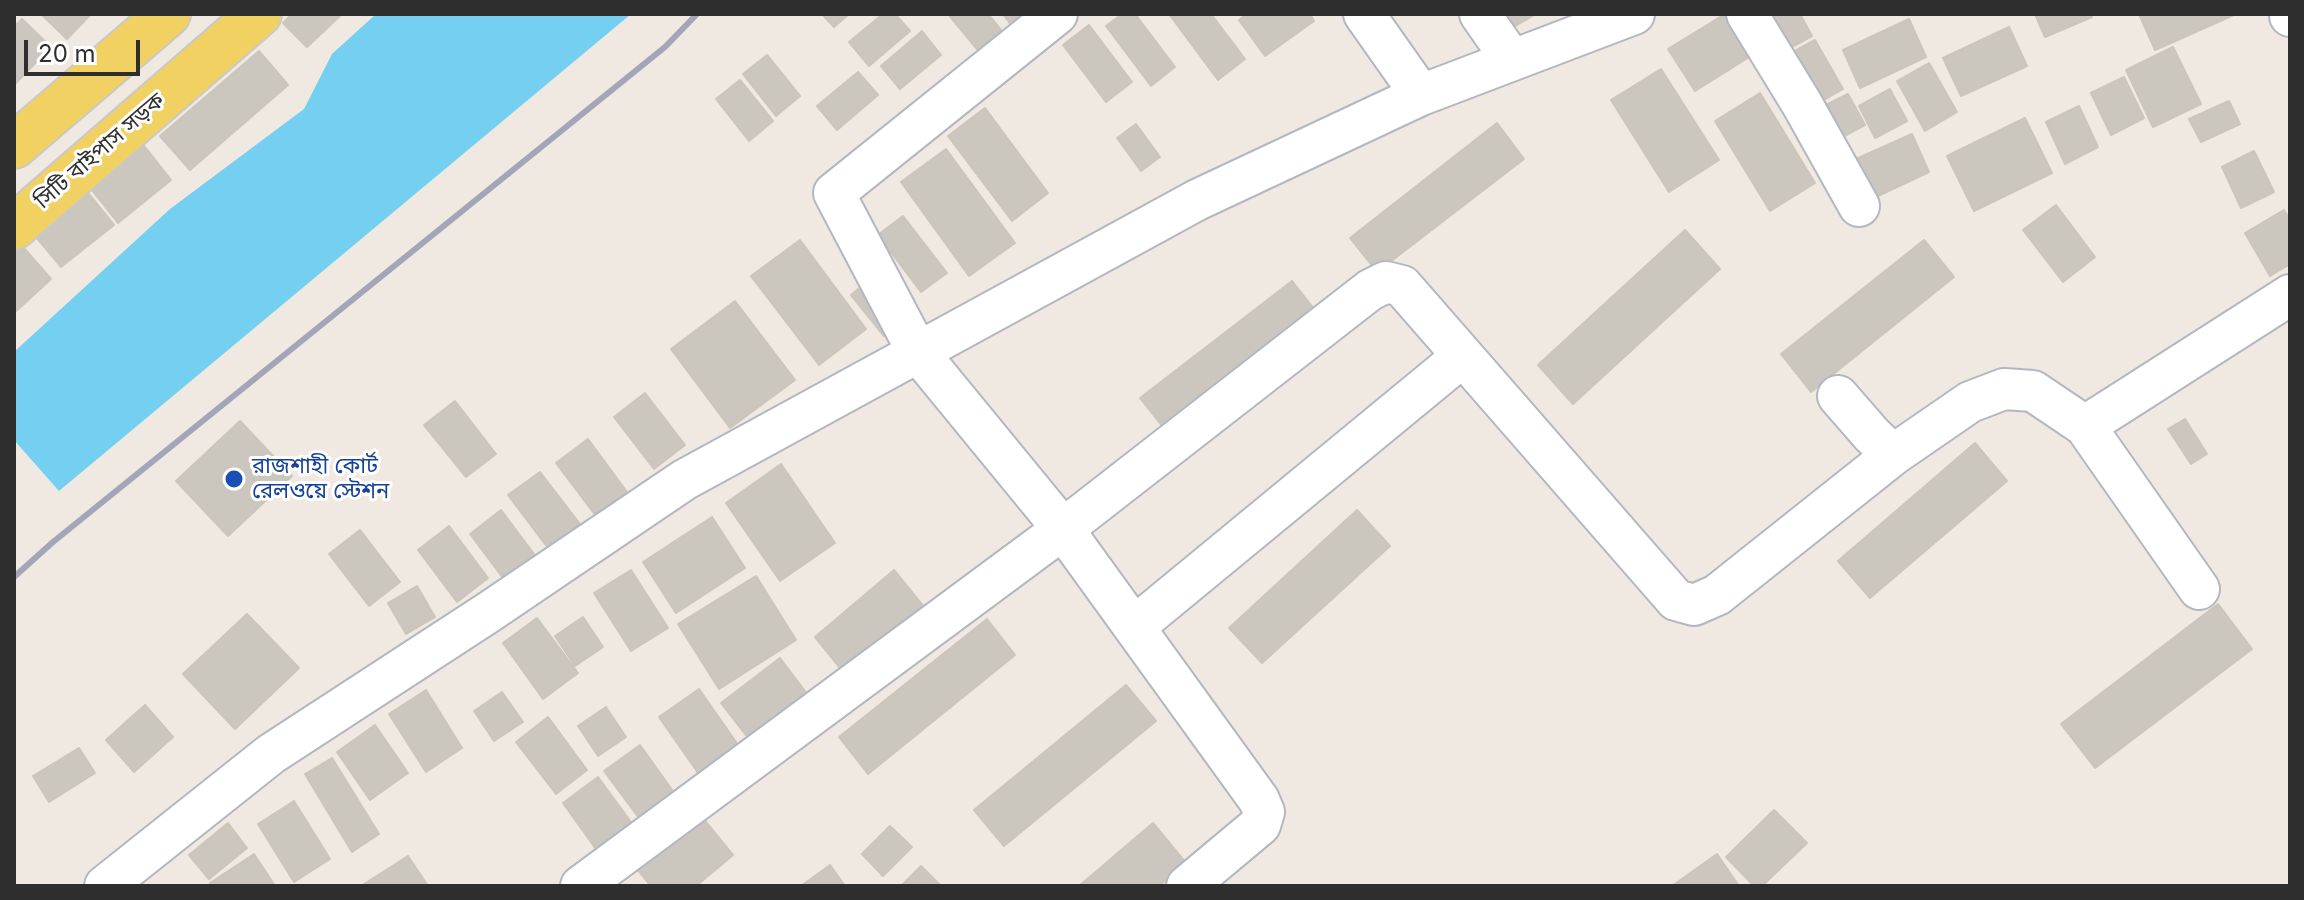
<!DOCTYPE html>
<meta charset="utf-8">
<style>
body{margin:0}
#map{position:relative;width:2304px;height:900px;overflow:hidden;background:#efe9e1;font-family:Inter,sans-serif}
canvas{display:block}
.frame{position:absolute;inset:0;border:16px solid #2e2e2e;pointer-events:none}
.scale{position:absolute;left:24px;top:40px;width:116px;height:36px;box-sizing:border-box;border:4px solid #2e2e2e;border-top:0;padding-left:10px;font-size:24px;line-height:28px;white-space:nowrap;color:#2e2e2e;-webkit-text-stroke:6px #fff;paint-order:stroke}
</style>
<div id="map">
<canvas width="2304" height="900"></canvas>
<div class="frame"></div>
<div class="scale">20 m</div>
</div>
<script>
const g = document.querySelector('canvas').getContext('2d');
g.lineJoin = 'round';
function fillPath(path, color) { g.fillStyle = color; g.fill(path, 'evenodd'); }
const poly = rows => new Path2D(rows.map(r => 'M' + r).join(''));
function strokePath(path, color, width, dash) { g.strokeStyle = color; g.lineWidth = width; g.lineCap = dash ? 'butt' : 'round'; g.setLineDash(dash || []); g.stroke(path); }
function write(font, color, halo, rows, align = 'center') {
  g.font = font + ' Inter,"Noto Sans Bengali",sans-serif'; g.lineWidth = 6; g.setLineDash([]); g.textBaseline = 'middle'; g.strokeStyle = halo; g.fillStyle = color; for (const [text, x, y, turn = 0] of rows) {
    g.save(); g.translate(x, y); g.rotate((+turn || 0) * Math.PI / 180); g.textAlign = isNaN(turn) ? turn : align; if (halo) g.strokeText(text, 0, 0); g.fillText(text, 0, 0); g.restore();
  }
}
const water = poly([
 [376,14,631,14,59,491,14,440,14,352,170,209,304,109,332,54]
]);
const building = poly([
 [41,14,91,14,67,39,41,14],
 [292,14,342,14,307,47,283,23,292,14],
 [822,14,849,14,834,27,822,14],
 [883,14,895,14,910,31,869,66,849,42,883,14],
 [948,14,988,14,1001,30,977,49,948,14],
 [1003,14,1026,14,1012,26,1003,14],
 [1122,14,1135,14,1175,67,1151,86,1106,26,1122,14],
 [1169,14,1211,14,1245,59,1218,80,1169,14],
 [1247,14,1310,14,1314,21,1265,56,1239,20,1247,14],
 [1488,14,1536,14,1500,35,1488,14],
 [1725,14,1730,14,1754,54,1695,91,1668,49,1725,14],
 [1757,14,1800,14,1812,36,1779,54,1757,14],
 [2035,14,2090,14,2092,17,2045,37,2035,14],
 [2139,14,2236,14,2155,50,2139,14],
 [22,19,51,47,14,85,14,27,22,19],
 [1909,19,1926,57,1860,88,1843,50,1909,19],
 [1089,25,1132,82,1106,102,1063,45,1089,25],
 [2009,27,2027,66,1961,96,1943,58,2009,27],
 [922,31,941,55,900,89,881,66,922,31],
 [1815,40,1843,89,1810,108,1782,58,1815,40],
 [2173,47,2201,104,2153,127,2126,70,2173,47],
 [259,51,288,85,190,170,160,136,259,51],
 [767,55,800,96,776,116,743,74,767,55],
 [1929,63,1957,112,1925,131,1897,81,1929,63],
 [1661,69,1719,160,1669,192,1611,100,1661,69],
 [858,72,878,95,837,130,817,106,858,72],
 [2124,77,2144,118,2111,135,2091,93,2124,77],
 [740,80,773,121,749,141,716,99,740,80],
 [1890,89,1907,121,1875,138,1859,106,1890,89],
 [1760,93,1815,183,1770,211,1715,121,1760,93],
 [1848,94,1865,125,1833,142,1816,110,1848,94],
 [2229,101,2240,124,2201,142,2189,119,2229,101],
 [2079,106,2098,147,2065,164,2046,122,2079,106],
 [985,108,1048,193,1012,221,948,136,985,108],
 [2025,118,2052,173,1974,211,1947,156,2025,118],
 [1497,123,1524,159,1377,272,1350,238,1497,123],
 [1136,124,1160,157,1141,171,1117,138,1136,124],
 [1912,134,1929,172,1863,203,1845,164,1912,134],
 [138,138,171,180,118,223,84,180,138,138],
 [946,149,1015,243,969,276,901,182,946,149],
 [2254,151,2274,192,2241,208,2222,167,2254,151],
 [80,183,114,225,61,267,27,226,80,183],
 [2056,205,2095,257,2063,282,2023,230,2056,205],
 [2284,210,2290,220,2290,264,2270,276,2245,233,2284,210],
 [903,216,947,273,921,292,878,235,903,216],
 [1685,230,1720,269,1573,404,1538,365,1685,230],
 [16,239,51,279,14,313,14,240,16,239],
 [800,240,866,329,819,365,751,276,800,240],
 [1924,240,1954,277,1811,392,1781,354,1924,240],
 [875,275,908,317,884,336,851,295,875,275],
 [1292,281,1322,319,1170,436,1140,398,1292,281],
 [735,301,795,380,730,428,671,349,735,301],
 [645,393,685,445,654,469,614,417,645,393],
 [455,401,496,454,466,477,424,425,455,401],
 [2185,419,2207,454,2191,464,2168,429,2185,419],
 [240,421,292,476,228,536,176,481,240,421],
 [588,439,627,492,596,516,556,463,588,439],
 [1975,443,2007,481,1870,598,1838,561,1975,443],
 [781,464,835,543,780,581,726,503,781,464],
 [540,472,580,524,548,548,508,495,540,472],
 [501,510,540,562,509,586,470,534,501,510],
 [1357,510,1390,546,1262,663,1229,628,1357,510],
 [712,517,745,568,676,613,643,562,712,517],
 [449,526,488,578,457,602,418,550,449,526],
 [360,530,400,582,369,606,329,554,360,530],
 [631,570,668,628,631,651,594,593,631,570],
 [894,570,928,612,849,679,815,637,894,570],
 [756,576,796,640,719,689,678,624,756,576],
 [417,586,435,617,406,634,388,603,417,586],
 [2218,604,2252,649,2095,768,2061,724,2218,604],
 [247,614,299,668,235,729,183,674,247,614],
 [583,617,603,647,575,666,555,636,583,617],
 [537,618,578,673,543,699,503,643,537,618],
 [987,619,1015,655,868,774,839,737,987,619],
 [780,658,817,707,759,752,721,703,780,658],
 [1126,685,1156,721,1004,846,974,810,1126,685],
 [699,689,743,752,703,780,659,717,699,689],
 [426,690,462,748,426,772,389,714,426,690],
 [502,692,523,722,494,741,474,711,502,692],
 [145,705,173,737,134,772,106,740,145,705],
 [606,707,626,737,598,756,578,726,606,707],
 [548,717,587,770,556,794,516,742,548,717],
 [375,725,408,773,370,800,337,752,375,725],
 [640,745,680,801,645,826,604,771,640,745],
 [79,748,95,773,49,802,33,776,79,748],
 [332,758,379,834,352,852,305,774,332,758],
 [598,777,639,833,603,859,563,803,598,777],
 [294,801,330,859,294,882,258,824,294,801],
 [1774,810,1807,843,1762,886,1754,886,1726,857,1774,810],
 [701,816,733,855,696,886,651,886,637,869,701,816],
 [228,823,247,848,209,879,189,855,228,823],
 [1153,823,1186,863,1159,886,1079,886,1153,823],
 [890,826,912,847,883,876,862,854,890,826],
 [254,854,275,886,212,886,210,883,254,854],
 [1717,854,1739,886,1672,886,1717,854],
 [408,856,428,886,361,886,408,856],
 [830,865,845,886,801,886,830,865],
 [921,866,940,885,901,886,921,866]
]);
const minor = poly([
 [1057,14,834,193,917,351,1063,529,1259,800,1264,812,1260,825,1187,886],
 [1364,14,1421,95],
 [1480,14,1512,60],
 [1747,14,1802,104,1859,206],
 [2290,14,2290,16],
 [1838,396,1872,435,1893,455,1970,402,2004,389,2033,391,2085,426,2199,589],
 [2085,426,2290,295],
 [1134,627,1463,356],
 [105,886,271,754,489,612,684,480,1197,200,1421,95,1634,14],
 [581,886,1063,529,1370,290,1386,282,1402,286,1676,600,1694,605,1717,595,1893,455]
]);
const major = poly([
 [14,146,168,14],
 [14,227,259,14]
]);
const rail = poly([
 [14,577,53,542,665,47,697,14]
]);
const markers = [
 [234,479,10,"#1a4fb4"]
];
const streetNames = [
 ["সিটি বাইপাস সড়ক",100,151,-41]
];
const transitNames = [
 ["রাজশাহী কোর্ট",252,466],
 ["রেলওয়ে স্টেশন",252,491]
];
fillPath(water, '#75cff0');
fillPath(building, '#cbc7bf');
strokePath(building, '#cbc5ba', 2);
strokePath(minor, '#b4b7c1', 44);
strokePath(major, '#c9c9c9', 48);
strokePath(minor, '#fff', 40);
strokePath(major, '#f2d163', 44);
strokePath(rail, '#a3a6b8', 6);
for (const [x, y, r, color] of markers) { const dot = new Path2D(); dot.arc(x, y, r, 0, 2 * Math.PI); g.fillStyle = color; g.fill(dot); strokePath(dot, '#fff', 3); }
write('22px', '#2e2e2e', '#fff', streetNames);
write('22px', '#164399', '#fff', transitNames, 'left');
</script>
